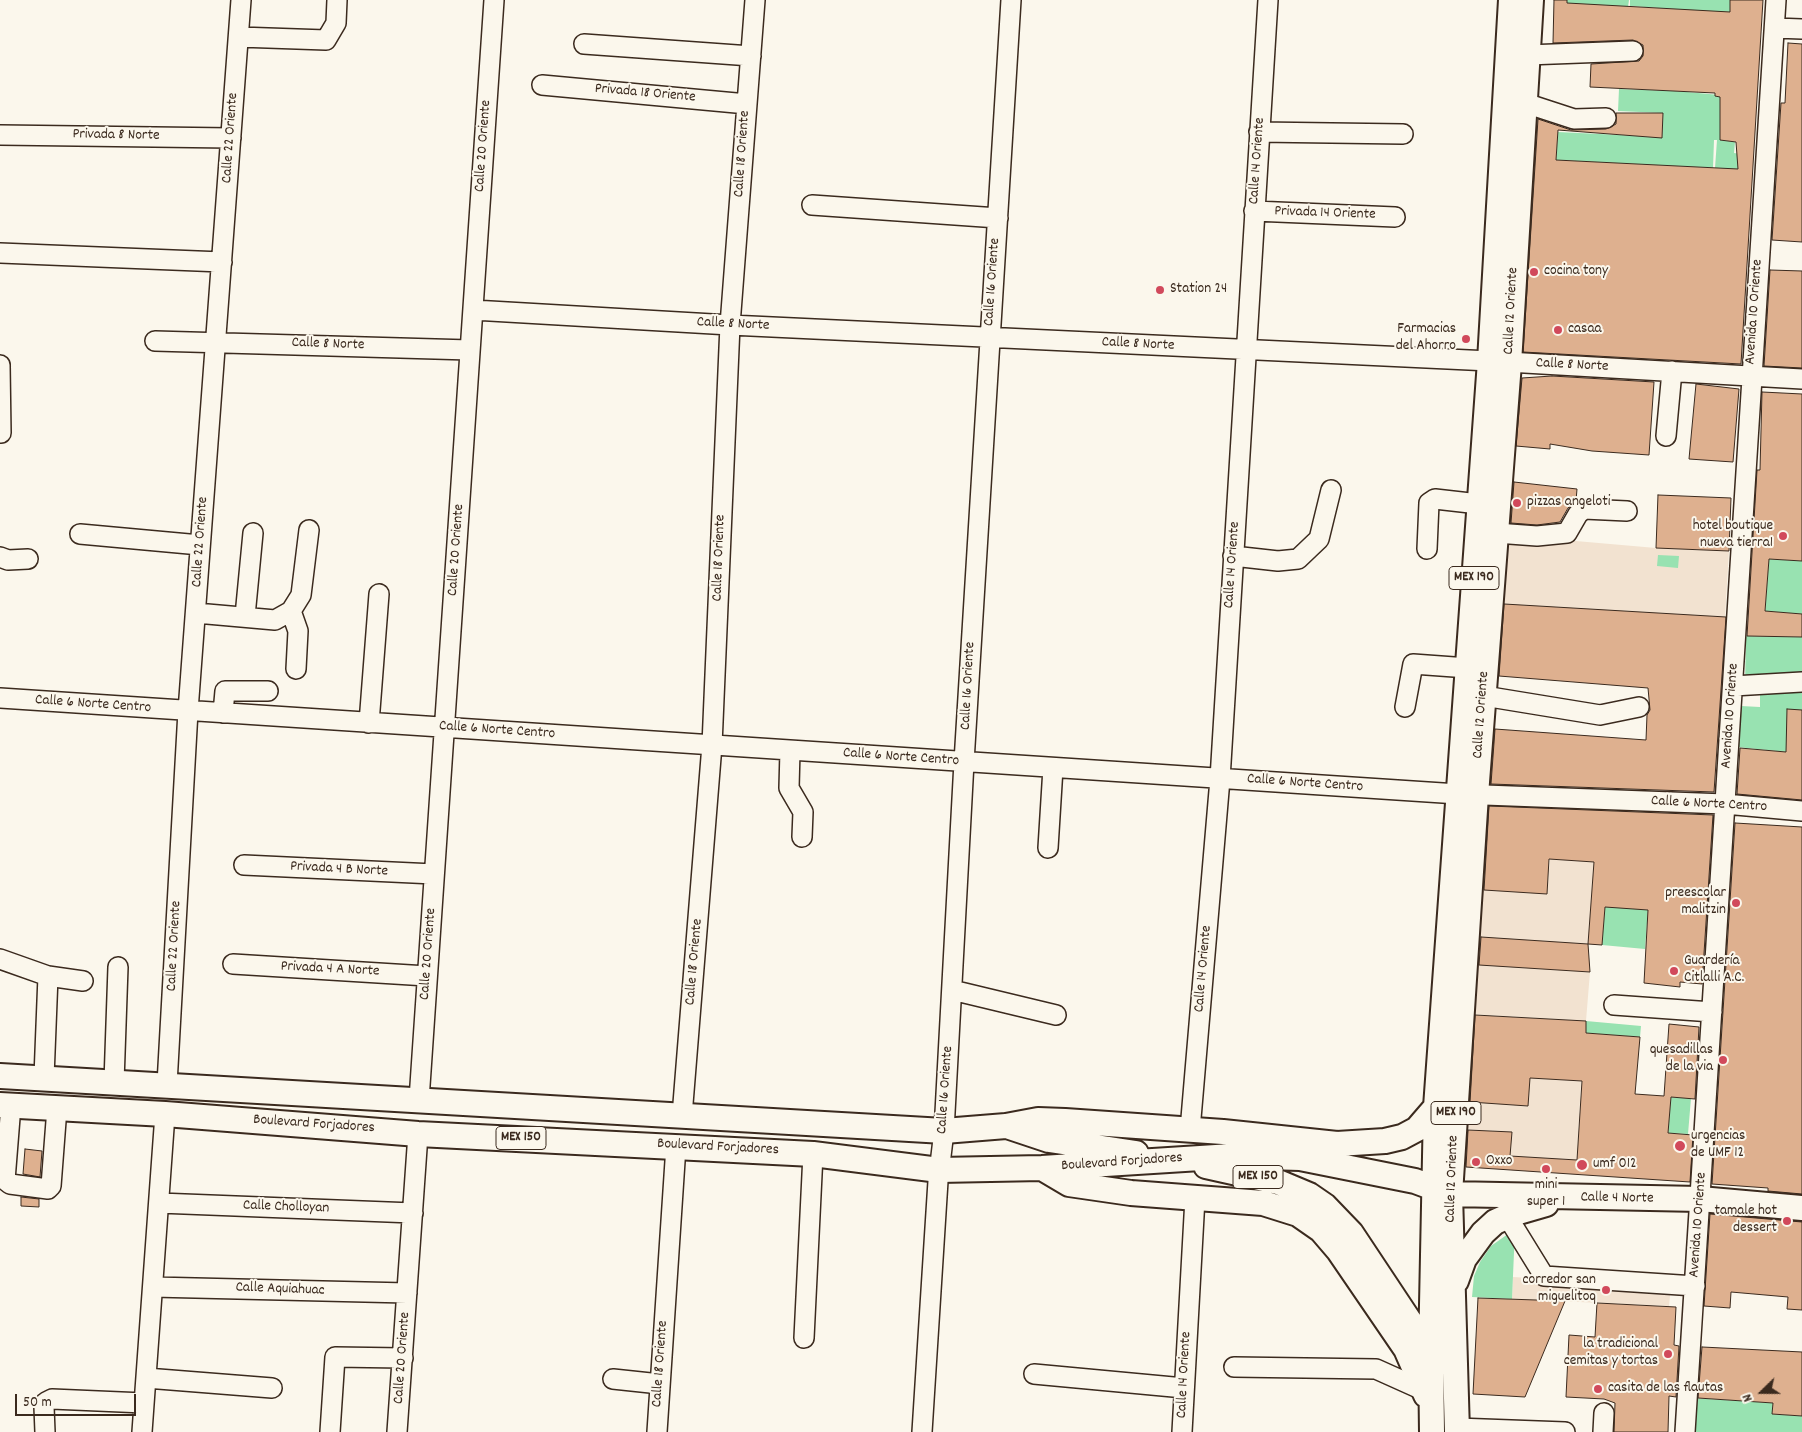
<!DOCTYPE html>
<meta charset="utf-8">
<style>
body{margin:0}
#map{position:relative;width:1802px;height:1432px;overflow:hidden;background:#fbf7ec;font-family:Dekko,sans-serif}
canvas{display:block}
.north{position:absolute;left:1737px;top:1367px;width:50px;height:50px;-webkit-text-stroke:4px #fbf7ec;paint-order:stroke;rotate:248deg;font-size:14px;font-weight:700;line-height:20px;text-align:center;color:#3b2a1e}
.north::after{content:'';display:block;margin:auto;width:18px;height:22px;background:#3b2a1e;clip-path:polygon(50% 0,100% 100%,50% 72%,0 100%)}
.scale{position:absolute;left:15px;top:1394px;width:121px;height:22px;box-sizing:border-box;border:2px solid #3b2a1e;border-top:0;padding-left:6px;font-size:15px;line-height:18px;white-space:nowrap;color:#3b2a1e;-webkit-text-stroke:4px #fbf7ec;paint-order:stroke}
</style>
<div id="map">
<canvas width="1802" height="1432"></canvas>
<div class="north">N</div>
<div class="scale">50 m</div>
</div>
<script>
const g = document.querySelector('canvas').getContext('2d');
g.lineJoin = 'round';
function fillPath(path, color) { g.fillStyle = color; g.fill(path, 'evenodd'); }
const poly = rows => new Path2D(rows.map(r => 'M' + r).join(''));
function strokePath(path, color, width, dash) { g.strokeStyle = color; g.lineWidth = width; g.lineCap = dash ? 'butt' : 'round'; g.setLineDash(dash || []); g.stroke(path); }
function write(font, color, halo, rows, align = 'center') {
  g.font = font + ' Dekko,sans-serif'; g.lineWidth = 4; g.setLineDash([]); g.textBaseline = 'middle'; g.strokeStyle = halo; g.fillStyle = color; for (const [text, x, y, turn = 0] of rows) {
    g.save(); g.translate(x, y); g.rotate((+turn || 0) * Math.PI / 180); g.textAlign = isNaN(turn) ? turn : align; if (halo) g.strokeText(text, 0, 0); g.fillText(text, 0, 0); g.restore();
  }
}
const built = poly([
 [1507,535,1656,548,1729,551,1725,617,1495,604],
 [1550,859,1594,862,1588,944,1473,937,1479,889,1547,894],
 [1471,964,1590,972,1586,1021,1468,1014],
 [1530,1078,1581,1081,1577,1160,1510,1156,1511,1132,1462,1129,1464,1101,1528,1106],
 [1513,1277,1671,1286,1669,1306,1512,1299]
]);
const green = poly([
 [1567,0,1629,0,1628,7,1567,4],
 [1630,0,1730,0,1730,13,1630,6],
 [1619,89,1676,91,1720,95,1720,140,1735,142,1734,153,1741,154,1739,171,1715,168,1717,140,1714,140,1713,168,1556,160,1558,132,1662,137,1663,113,1618,111],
 [1658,555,1679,556,1678,568,1657,566],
 [1769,559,1802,561,1802,614,1765,611],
 [1746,636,1802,637,1802,710,1786,752,1737,747,1741,706,1760,707,1760,686,1745,685],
 [1608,866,1626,908,1648,910,1645,949,1602,945],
 [1586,1021,1641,1026,1640,1037,1586,1033],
 [1671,1097,1691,1098,1688,1134,1668,1133],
 [1515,1229,1512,1299,1472,1297,1474,1276,1480,1262,1491,1246],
 [1692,1398,1773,1403,1772,1414,1802,1416,1802,1432,1690,1432]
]);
const building = poly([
 [1554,0,1567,0,1567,3,1730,12,1730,0,1763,0,1741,364,1523,352,1538,119,1571,130,1606,129,1616,124,1616,113,1663,113,1662,138,1558,130,1556,160,1738,169,1736,142,1720,140,1720,97,1715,96,1715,93,1590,87,1591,64,1639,61,1643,56,1643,45,1633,40,1553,43,1554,0],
 [1788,43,1802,44,1802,242,1772,240,1781,103,1785,103,1788,43],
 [1770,270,1802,271,1802,368,1764,366,1770,270],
 [1552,376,1654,382,1649,455,1592,451,1550,444,1550,449,1516,446,1522,378,1552,376],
 [1696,384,1739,389,1733,462,1689,459,1696,384],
 [1762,392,1802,394,1802,561,1769,559,1765,611,1802,614,1802,637,1747,636,1757,470,1760,470,1762,392],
 [1514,482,1577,489,1576,501,1568,508,1560,522,1537,525,1511,523,1514,482],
 [1658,495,1731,498,1729,551,1656,548,1658,495],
 [1504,604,1726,617,1714,792,1491,784,1495,729,1646,740,1647,715,1650,710,1648,688,1499,676,1504,604],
 [1787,709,1802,710,1802,800,1737,794,1740,748,1786,752,1787,709],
 [1489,806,1713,815,1702,984,1680,982,1680,987,1644,983,1648,910,1605,907,1602,945,1588,944,1594,862,1549,859,1547,894,1484,890,1489,806],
 [1735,823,1802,827,1802,1194,1768,1191,1768,1188,1712,1184,1735,823],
 [1481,937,1588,944,1590,972,1479,965,1481,937],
 [1475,1015,1586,1021,1586,1033,1640,1037,1635,1094,1664,1096,1669,1024,1699,1027,1695,1099,1671,1097,1668,1133,1693,1135,1690,1182,1466,1167,1468,1130,1512,1132,1510,1156,1577,1160,1582,1081,1530,1078,1528,1106,1470,1102,1475,1015],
 [25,1149,42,1151,40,1177,23,1174,25,1149],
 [21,1197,39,1199,39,1207,21,1206,21,1197],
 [1710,1214,1802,1222,1802,1310,1787,1309,1788,1297,1731,1292,1730,1308,1704,1306,1710,1214],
 [1478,1298,1565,1301,1525,1397,1473,1394,1478,1298],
 [1597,1303,1676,1307,1674,1345,1679,1346,1676,1397,1669,1396,1668,1432,1614,1432,1615,1403,1604,1399,1566,1397,1569,1335,1595,1337,1597,1303],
 [1702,1347,1802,1352,1802,1416,1772,1414,1773,1403,1698,1398,1702,1347]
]);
const minor = poly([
 [1775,28,1802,29],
 [239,37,326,40,336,23,337,0],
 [584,44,751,56],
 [1527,55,1633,51],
 [542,85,747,104],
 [1525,103,1574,119,1606,118],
 [1259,132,1403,134],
 [0,135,231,138],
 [812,205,998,218],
 [1254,211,1395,217],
 [0,253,222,262],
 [473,310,730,325,1490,361,1802,379],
 [155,341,470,350],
 [0,365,1,433],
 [1666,436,1672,371],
 [1496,533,1537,536,1567,533,1578,514,1584,509,1627,511],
 [80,534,200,545],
 [1427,549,1429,503,1435,499,1479,504],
 [1233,556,1278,561,1298,559,1319,539,1331,490],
 [0,557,8,560,28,559],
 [291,611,298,631,296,669],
 [196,613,275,620,291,611,301,595,309,530],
 [245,616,253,533],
 [1733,686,1802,682],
 [1484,696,1600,715,1639,707],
 [0,698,1458,794,1725,804,1802,811],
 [1405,707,1413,664,1468,668],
 [223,713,225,691,268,691],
 [369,723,379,594],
 [790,750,789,788,803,812,802,837],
 [1048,848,1053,768],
 [244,865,434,874],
 [0,959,48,976,44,1077],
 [233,964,427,976],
 [48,976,83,981],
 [952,990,1056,1015],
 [1614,1005,1712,1012],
 [114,1082,118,967],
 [167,1084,188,711,241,0],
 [419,1100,494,0],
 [11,1105,5,1180,10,1184,48,1189,51,1186,57,1108],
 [682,1116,712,745,730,325,755,0],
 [1190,1130,1220,779,1268,0],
 [159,1203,413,1213],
 [1507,1216,1544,1276,1695,1286],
 [153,1287,407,1293],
 [804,1338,813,1154],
 [1234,1367,1376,1369,1425,1391],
 [1034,1374,1184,1388],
 [146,1378,272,1388],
 [613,1379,660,1384],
 [1457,1428,1565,1432],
 [45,1432,44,1407,46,1402,52,1399,144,1403],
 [142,1432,165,1114],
 [330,1432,335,1357,403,1358],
 [397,1432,418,1134],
 [657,1432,676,1146],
 [922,1432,938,1181,944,1131,964,762,1011,0],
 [1182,1432,1195,1198],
 [1603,1432,1604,1413],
 [1685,1432,1776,0]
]);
const major = poly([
 [0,1076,944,1131,1006,1126,1038,1120,1065,1121,1223,1132,1337,1144,1385,1141,1402,1137,1417,1129,1436,1107],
 [0,1105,165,1114,418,1134,813,1154,939,1170,1042,1168,1232,1156,1300,1158,1415,1181,1450,1194,1700,1199,1802,1208],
 [1010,1127,1049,1140,1136,1153],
 [1206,1166,1278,1182,1309,1195,1325,1206,1351,1233,1432,1355],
 [1042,1168,1069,1184,1131,1193,1263,1203,1298,1214,1321,1230,1339,1251,1406,1349,1426,1395],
 [1456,1281,1464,1259,1483,1233,1495,1222,1515,1213,1546,1204],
 [1432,1432,1431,1354,1436,1107,1490,361,1511,0],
 [1457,1432,1450,1194,1476,795,1509,363,1531,0]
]);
const markers = [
 [1534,272,5,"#d1495b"],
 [1160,290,5,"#d1495b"],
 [1558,330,5,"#d1495b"],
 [1466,339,5,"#d1495b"],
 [1517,503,5,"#d1495b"],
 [1783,536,5,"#d1495b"],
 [1736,903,5,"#d1495b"],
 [1674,971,5,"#d1495b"],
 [1723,1060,5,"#d1495b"],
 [1680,1146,6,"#d1495b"],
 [1476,1162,5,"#d1495b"],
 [1582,1165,6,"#d1495b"],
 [1546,1169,5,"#d1495b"],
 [1787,1221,5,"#d1495b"],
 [1606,1290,5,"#d1495b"],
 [1668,1354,5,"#d1495b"],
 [1598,1389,5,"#d1495b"]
];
const shields = [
 [1474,578,50],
 [1456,1113,50],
 [521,1138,50],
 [1258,1177,50]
];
const shieldNames = [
 ["MEX 190",1474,578],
 ["MEX 190",1456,1113],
 ["MEX 150",521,1138],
 ["MEX 150",1258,1177]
];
const streetNames = [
 ["Privada 18 Oriente",645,94,5],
 ["Privada 8 Norte",116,136,1],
 ["Calle 22 Oriente",231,138,-86],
 ["Calle 20 Oriente",484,146,-86],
 ["Calle 18 Oriente",743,154,-86],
 ["Calle 14 Oriente",1258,161,-86],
 ["Privada 14 Oriente",1325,214,2],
 ["Calle 16 Oriente",993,282,-86],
 ["Calle 12 Oriente",1512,311,-87],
 ["Avenida 10 Oriente",1755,312,-86],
 ["Calle 8 Norte",733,325,3],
 ["Calle 8 Norte",328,345,2],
 ["Calle 8 Norte",1138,345,3],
 ["Calle 8 Norte",1572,366,3],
 ["Calle 22 Oriente",201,542,-86],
 ["Calle 20 Oriente",457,550,-86],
 ["Calle 18 Oriente",720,558,-88],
 ["Calle 14 Oriente",1233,565,-86],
 ["Calle 16 Oriente",969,686,-87],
 ["Calle 6 Norte Centro",93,705,4],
 ["Calle 12 Oriente",1482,715,-86],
 ["Avenida 10 Oriente",1731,716,-86],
 ["Calle 6 Norte Centro",497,731,4],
 ["Calle 6 Norte Centro",901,758,4],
 ["Calle 6 Norte Centro",1305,784,4],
 ["Calle 6 Norte Centro",1709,805,3],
 ["Privada 4 B Norte",339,870,3],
 ["Calle 22 Oriente",175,946,-87],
 ["Calle 20 Oriente",429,954,-86],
 ["Calle 18 Oriente",695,962,-85],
 ["Calle 14 Oriente",1204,969,-85],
 ["Privada 4 A Norte",330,970,3],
 ["Calle 16 Oriente",946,1090,-86],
 ["Boulevard Forjadores",314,1125,4],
 ["Boulevard Forjadores",718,1148,3],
 ["Boulevard Forjadores",1122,1163,-4],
 ["Calle 12 Oriente",1453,1179,-88],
 ["Calle 4 Norte",1617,1199,1],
 ["Calle Cholloyan",286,1208,2],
 ["Avenida 10 Oriente",1699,1225,-86],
 ["Calle Aquiahuac",280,1290,2],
 ["Calle 20 Oriente",403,1358,-86],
 ["Calle 18 Oriente",661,1364,-86],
 ["Calle 14 Oriente",1185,1375,-87]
];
const poiNames = [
 ["cocina tony",1544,272],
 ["Station 24",1170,290],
 ["Farmacias",1456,330,"right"],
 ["del Ahorro",1456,347,"right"],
 ["casaa",1568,330],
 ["pizzas angeloti",1527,503],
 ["hotel boutique",1773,527,"right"],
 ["nueva tierra1",1773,544,"right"],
 ["preescolar",1726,894,"right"],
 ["malitzin",1726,911,"right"],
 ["Guardería",1684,962],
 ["Citlalli A.C.",1684,979],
 ["quesadillas",1713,1051,"right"],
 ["de la via",1713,1068,"right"],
 ["urgencias",1691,1137],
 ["de UMF 12",1691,1154],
 ["Oxxo",1486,1162],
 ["umf 012",1593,1165],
 ["mini",1546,1186,"center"],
 ["super 1",1546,1203,"center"],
 ["tamale hot",1777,1212,"right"],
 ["dessert",1777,1229,"right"],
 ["corredor san",1596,1281,"right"],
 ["miguelitoq",1596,1298,"right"],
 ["la tradicional",1658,1345,"right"],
 ["cemitas y tortas",1658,1362,"right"],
 ["casita de las flautas",1608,1389]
];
fillPath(built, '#f2e2d0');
fillPath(green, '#98e2b1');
fillPath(building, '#deb08f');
strokePath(building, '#3b2a1e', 1);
strokePath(minor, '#3b2a1e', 22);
strokePath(major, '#3b2a1e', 28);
strokePath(minor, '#fbf7ec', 19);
strokePath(major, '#fbf7ec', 24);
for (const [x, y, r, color] of markers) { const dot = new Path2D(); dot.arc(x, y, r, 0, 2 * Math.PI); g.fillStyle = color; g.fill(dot); strokePath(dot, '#fbf7ec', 2); }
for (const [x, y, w] of shields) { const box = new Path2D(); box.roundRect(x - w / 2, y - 11.5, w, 23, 4); g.fillStyle = '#fbf7ec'; g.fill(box); strokePath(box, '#3b2a1e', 1); }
write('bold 14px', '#3b2a1e', null, shieldNames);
write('15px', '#3b2a1e', '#fbf7ec', streetNames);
write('15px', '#3b2a1e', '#fbf7ec', poiNames, 'left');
</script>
